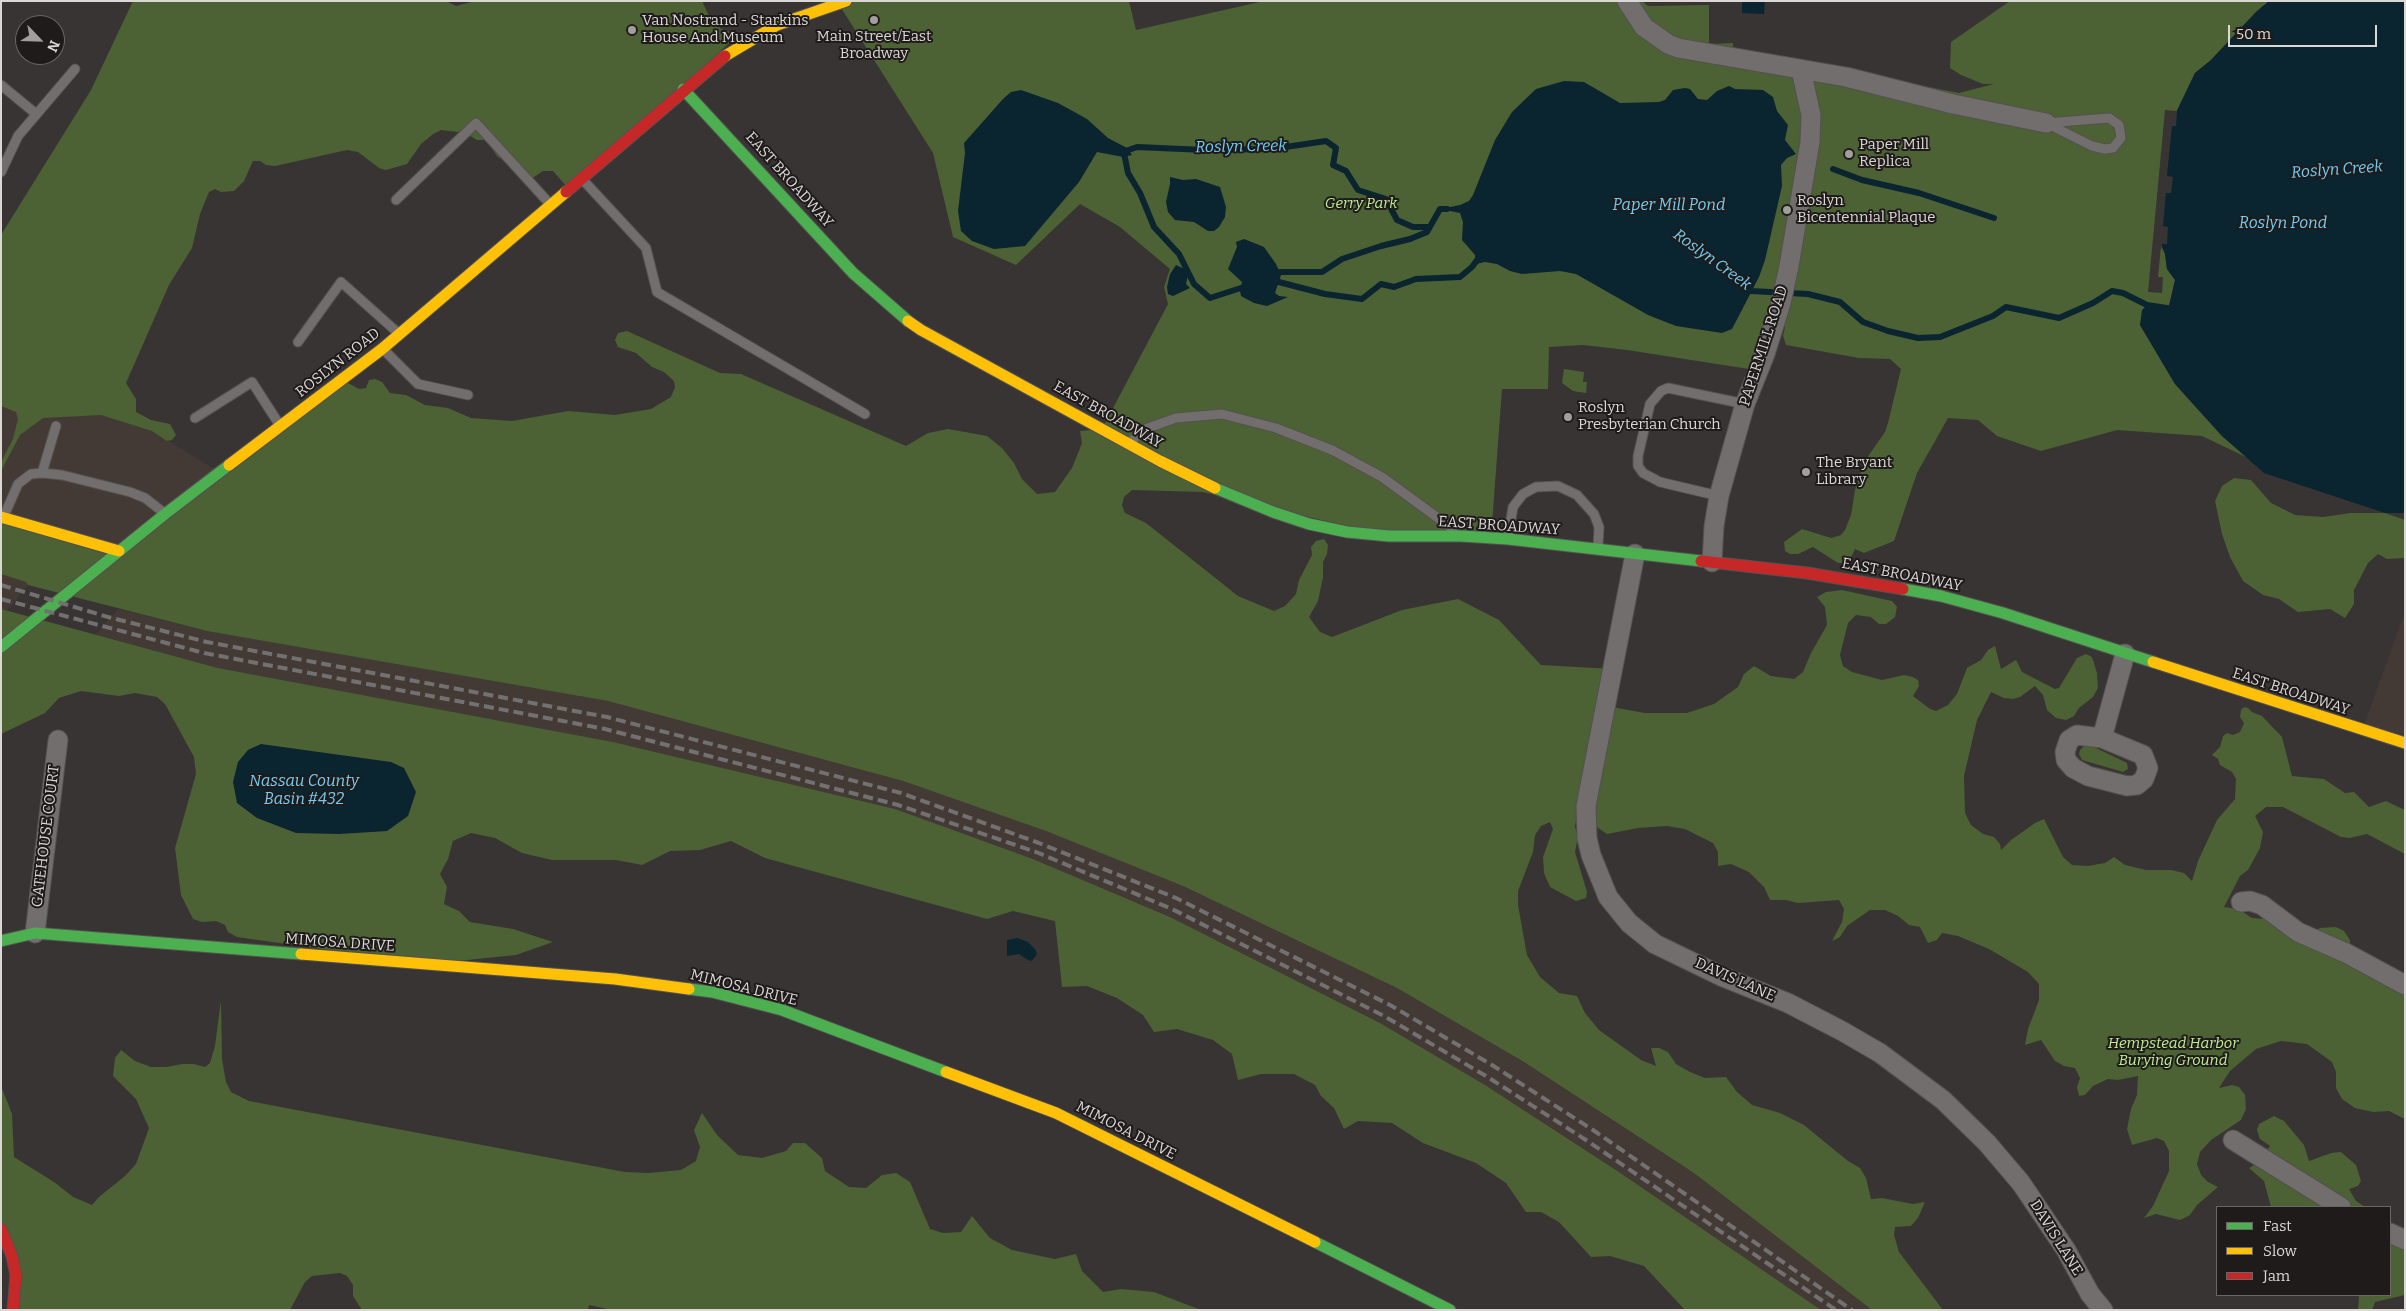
<!DOCTYPE html>
<style>
body{margin:0}
#map{position:relative;width:2406px;height:1311px;overflow:hidden;background:#373433;font-family:Bitter,serif}
canvas{display:block}
.frame{position:absolute;inset:0;border:2px solid #dbd7d5;pointer-events:none}
.legend{position:absolute;left:2216px;top:1206px;width:175px;height:90px;box-sizing:border-box;background:#1e1b1a;border:1px solid #6a6665;margin:0;padding:6px 9px;list-style:none;font-size:15px;color:#dbd7d5}
.legend li{display:flex;align-items:center;gap:10px;height:25px}
.legend b{width:25px;border:1px solid #6a6665}
.north{position:absolute;left:15px;top:15px;width:50px;height:50px;box-sizing:border-box;background:#1e1b1a;border:1px solid #6a6665;border-radius:50%;rotate:114deg;font-size:14px;font-weight:700;line-height:20px;text-align:center;color:#dbd7d5}
.north::after{content:'';display:block;margin:auto;width:18px;height:22px;background:#a29e9c;clip-path:polygon(50% 0,100% 100%,50% 72%,0 100%)}
.scale{position:absolute;left:2228px;top:25px;width:149px;height:22px;box-sizing:border-box;border:2px solid #dbd7d5;border-top:0;padding-left:6px;font-size:15px;line-height:18px;white-space:nowrap;color:#dbd7d5;-webkit-text-stroke:4px #1e1b1a;paint-order:stroke}
</style>
<div id="map">
<canvas width="2406" height="1311"></canvas>
<div class="frame"></div>
<ul class="legend">
<li><b style="height:6px;background:#4caf50"></b>Fast</li>
<li><b style="height:6px;background:#ffc107"></b>Slow</li>
<li><b style="height:6px;background:#c62828"></b>Jam</li>
</ul>
<div class="north">N</div>
<div class="scale">50 m</div>
</div>
<script>
const g = document.querySelector('canvas').getContext('2d');
g.lineJoin = 'round';
function fillPath(path, color) { g.fillStyle = color; g.fill(path, 'evenodd'); }
const poly = rows => new Path2D(rows.map(r => 'M' + r).join(''));
function strokePath(path, color, width, dash) { g.strokeStyle = color; g.lineWidth = width; g.lineCap = dash ? 'butt' : 'round'; g.setLineDash(dash || []); g.stroke(path); }
function write(font, color, halo, rows, align = 'center') {
  g.font = font + ' Bitter,serif'; g.lineWidth = 4; g.setLineDash([]); g.textBaseline = 'middle'; g.strokeStyle = halo; g.fillStyle = color; for (const [text, x, y, turn = 0] of rows) {
    g.save(); g.translate(x, y); g.rotate((+turn || 0) * Math.PI / 180); g.textAlign = isNaN(turn) ? turn : align; if (halo) g.strokeText(text, 0, 0); g.fillText(text, 0, 0); g.restore();
  }
}
const built = poly([
 [1,400,115,408,219,472,119,551,1,517],
 [1,574,27,582,28,585,7,611,1,609],
 [118,609,207,631,608,701,903,781,1046,831,1183,886,1397,988,1524,1062,1694,1173,1872,1310,1821,1310,1619,1172,1485,1085,1380,1023,1170,917,1033,859,894,809,613,742,218,668,95,635],
 [2405,612,2405,743,2362,731]
]);
const green = poly([
 [133,1,446,1,456,6,475,1,702,1,709,16,721,29,734,33,737,36,569,189,553,171,543,171,531,179,497,156,486,140,477,140,470,136,465,129,458,132,441,130,433,134,421,144,407,164,386,170,379,168,358,152,347,150,275,166,266,165,260,161,253,161,244,181,234,191,221,192,215,189,209,192,200,214,192,248,169,285,126,383,136,399,136,412,151,420,170,424,176,435,172,440,167,441,152,431,101,415,43,418,20,435,1,471,1,462,13,439,18,419,16,412,1,406,1,235,91,90],
 [846,1,1129,1,1136,30,1264,1,1642,1,1648,6,1709,5,1709,44,1733,43,1733,49,1959,93,1994,84,1983,84,1961,75,1950,68,1951,42,2010,1,2269,1,2256,12,2211,60,2195,73,2177,111,2165,110,2148,292,2162,293,2163,277,2158,277,2161,246,2165,254,2167,269,2175,280,2169,306,2164,309,2154,304,2140,325,2175,384,2222,436,2248,458,2202,436,2117,430,2041,451,1997,436,1978,420,1948,418,1917,473,1894,541,1864,553,1855,549,1850,560,1845,563,1838,563,1813,547,1798,554,1790,554,1785,551,1784,542,1802,529,1831,538,1841,535,1845,530,1851,515,1855,490,1864,462,1885,432,1888,423,1901,369,1890,359,1859,358,1786,345,1783,336,1785,327,1767,322,1749,369,1627,350,1583,345,1549,347,1548,389,1502,389,1491,538,1389,536,1203,492,1132,490,1124,497,1122,505,1125,513,1146,523,1238,596,1274,611,1285,606,1296,594,1299,580,1312,555,1311,547,1316,541,1324,539,1328,545,1327,554,1323,562,1323,577,1318,601,1309,617,1320,632,1332,637,1402,610,1458,599,1499,620,1541,665,1613,669,1606,706,1645,713,1687,713,1714,704,1738,687,1744,674,1754,666,1771,676,1794,679,1803,672,1811,653,1827,625,1825,607,1817,597,1826,592,1842,590,1892,601,1897,607,1895,617,1886,624,1879,624,1871,617,1856,615,1848,623,1840,655,1843,666,1852,672,1882,680,1904,675,1913,677,1918,680,1919,686,1913,696,1930,709,1936,711,1948,705,1957,694,1967,668,1981,660,1988,650,1995,646,2001,669,2016,660,2022,672,2055,689,2059,688,2077,658,2086,654,2092,657,2097,673,2098,688,2093,697,2079,708,2074,716,2066,720,2056,718,2047,710,2043,695,2035,686,2020,697,2013,699,2004,698,1991,692,1977,720,1964,776,1965,813,1971,825,1983,834,1994,837,2000,844,2001,850,2011,840,2035,823,2044,819,2063,857,2072,865,2088,866,2105,863,2114,857,2125,865,2146,870,2171,870,2184,873,2192,881,2198,861,2217,820,2235,799,2236,779,2232,772,2220,765,2218,759,2212,755,2220,747,2223,736,2227,733,2233,735,2240,732,2244,723,2240,717,2241,710,2244,707,2248,708,2252,712,2262,716,2282,737,2292,776,2324,779,2345,793,2354,792,2369,807,2386,801,2405,810,2405,854,2367,834,2350,838,2341,837,2283,807,2266,807,2255,816,2263,832,2260,848,2248,870,2240,876,2224,907,2238,909,2252,918,2265,919,2311,933,2320,928,2336,927,2344,931,2350,940,2350,948,2405,974,2405,1119,2389,1111,2373,1112,2355,1108,2342,1099,2336,1088,2336,1072,2332,1062,2307,1044,2281,1041,2256,1049,2230,1071,2219,1088,2232,1085,2239,1087,2245,1095,2246,1109,2241,1120,2211,1140,2200,1152,2197,1164,2201,1175,2208,1182,2218,1187,2197,1205,2190,1215,2180,1220,2156,1214,2144,1218,2153,1206,2169,1171,2169,1151,2164,1141,2157,1138,2132,1145,2127,1129,2131,1109,2137,1095,2138,1076,2118,1080,2108,1079,2093,1086,2085,1095,2079,1096,2077,1087,2080,1078,2075,1068,2064,1066,2055,1061,2041,1040,2025,1045,2028,1029,2039,1000,2039,984,2028,972,1989,949,1958,936,1942,933,1937,940,1928,943,1920,927,1909,925,1898,916,1885,910,1870,910,1847,926,1840,937,1832,941,1842,922,1844,909,1839,900,1798,903,1786,900,1770,900,1764,887,1749,872,1731,864,1718,866,1718,852,1713,843,1685,829,1667,826,1638,828,1607,834,1598,828,1591,815,1577,813,1575,827,1578,836,1575,852,1587,892,1586,898,1576,901,1550,887,1544,873,1543,857,1553,829,1550,822,1541,826,1535,835,1533,852,1518,891,1518,905,1527,955,1540,977,1559,993,1577,996,1585,1013,1599,1030,1641,1060,1656,1066,1651,1048,1659,1048,1668,1052,1676,1064,1690,1072,1705,1078,1726,1077,1737,1092,1752,1105,1780,1113,1804,1125,1848,1161,1860,1168,1866,1178,1871,1199,1882,1198,1913,1204,1925,1202,1918,1218,1911,1226,1895,1227,1894,1235,1899,1252,1943,1310,1872,1310,1694,1173,1524,1062,1397,988,1183,886,1046,831,903,781,608,701,207,631,28,585,26,582,1,574,1,517,119,551,341,379,359,389,366,388,369,380,375,379,382,382,390,393,406,395,425,405,448,408,471,418,512,421,568,411,615,415,651,409,671,397,675,387,674,381,664,372,652,367,636,353,618,347,615,340,618,333,627,331,720,373,741,374,906,446,928,433,948,429,987,436,1002,448,1014,463,1022,479,1037,494,1055,492,1072,468,1082,443,1080,431,1102,429,1168,304,1164,287,1170,269,1120,227,1080,204,1016,265,953,237,933,153,838,3],
 [1564,369,1584,372,1583,382,1587,382,1586,393,1573,391,1562,383],
 [2234,478,2251,480,2271,503,2295,515,2323,517,2351,513,2385,513,2405,520,2405,558,2387,559,2378,554,2368,563,2354,590,2354,604,2345,618,2330,609,2298,612,2279,599,2263,595,2243,581,2230,557,2222,534,2215,501,2222,486],
 [1,609,218,668,613,742,895,809,1033,859,1170,917,1380,1023,1485,1085,1619,1172,1821,1310,1685,1310,1644,1266,1610,1256,1591,1257,1559,1222,1541,1212,1526,1212,1506,1183,1476,1163,1423,1143,1392,1123,1358,1121,1344,1129,1334,1108,1321,1096,1315,1085,1294,1074,1261,1074,1238,1080,1232,1054,1213,1040,1177,1029,1154,1032,1143,1015,1117,998,1087,986,1062,987,1055,921,1013,911,987,919,765,858,731,841,700,850,670,851,642,865,616,860,552,860,522,853,495,838,471,833,453,841,448,859,440,874,447,887,444,904,459,911,470,922,513,929,553,942,516,955,428,964,237,937,228,932,225,925,216,921,202,922,193,919,181,895,175,848,196,774,194,757,165,704,157,697,135,693,119,696,81,691,59,698,45,713,1,734],
 [2090,745,2127,763,2128,769,2123,772,2082,760,2079,754,2080,750,2084,746],
 [221,1000,222,1059,226,1082,231,1092,249,1101,625,1172,648,1173,681,1170,696,1161,700,1147,694,1130,702,1113,717,1135,738,1155,762,1158,786,1151,793,1143,805,1143,822,1158,825,1171,849,1187,866,1188,882,1175,896,1173,910,1182,930,1229,943,1233,961,1232,972,1216,990,1238,1012,1250,1055,1259,1076,1254,1082,1271,1103,1292,1121,1289,1154,1292,1201,1310,612,1310,589,1305,588,1310,362,1310,353,1296,353,1285,347,1276,340,1273,312,1276,305,1282,290,1310,20,1310,1,1223,1,1086,12,1114,14,1157,54,1182,73,1197,92,1205,99,1197,125,1176,136,1164,149,1128,136,1099,113,1076,115,1058,121,1050,135,1061,151,1067,166,1067,182,1064,194,1064,205,1067,210,1063,215,1046],
 [2274,1116,2284,1121,2304,1145,2309,1161,2331,1153,2341,1152,2356,1165,2361,1181,2358,1186,2349,1189,2356,1201,2365,1207,2271,1207,2264,1181,2249,1168,2256,1164,2270,1146,2260,1139,2257,1130,2259,1124],
 [2390,1222,2405,1228,2405,1295,2375,1302,2372,1310,2358,1310,2359,1295,2390,1295]
]);
const water = poly([
 [1742,1,1765,1,1764,14,1742,13],
 [2269,1,2405,1,2405,513,2385,513,2264,473,2222,436,2175,384,2140,325,2142,310,2147,305,2154,304,2164,309,2169,306,2175,280,2167,269,2165,254,2160,241,2171,123,2195,73,2211,60,2256,12],
 [1564,81,1584,82,1620,103,1659,102,1665,100,1673,90,1685,88,1690,89,1698,99,1707,100,1717,91,1729,86,1735,89,1763,90,1773,97,1777,111,1788,125,1785,140,1796,154,1787,158,1781,165,1782,186,1765,260,1759,277,1732,329,1722,333,1676,326,1648,315,1576,274,1560,271,1522,274,1510,271,1497,264,1485,262,1476,264,1475,255,1462,240,1463,222,1460,213,1440,209,1460,205,1469,201,1473,195,1495,140,1512,112,1536,89],
 [1021,90,1058,103,1087,119,1108,138,1127,148,1132,155,1123,157,1097,152,1079,182,1025,246,994,249,972,241,961,231,958,211,965,153,964,143,1003,99,1011,92],
 [1170,177,1183,180,1196,179,1220,187,1226,207,1225,217,1219,227,1214,231,1208,231,1194,222,1175,220,1168,212,1166,202,1170,184],
 [1244,239,1264,247,1276,264,1281,275,1275,293,1279,296,1288,297,1267,306,1254,303,1241,296,1240,291,1242,282,1228,269,1237,247,1236,242],
 [1176,265,1189,271,1186,284,1190,288,1173,296,1168,294,1167,287,1170,274],
 [261,744,391,762,404,768,416,792,408,816,387,831,339,834,296,833,257,818,237,803,233,782,238,762,248,750],
 [1017,938,1028,942,1035,949,1037,954,1032,961,1028,960,1019,954,1007,956,1007,940]
]);
const pier = poly([
 [2175,111,2177,111,2176,126,2172,126,2167,176,2173,177,2171,193,2166,193,2163,226,2168,227,2167,244,2162,244,2161,250,2157,241,2163,182,2169,122]
]);
const stream = poly([
 [1123,152,1137,147,1205,150,1272,149,1326,141,1336,148,1333,165,1346,171,1358,190,1386,199,1397,220,1413,227,1429,227],
 [1124,153,1128,173,1140,193,1154,227,1179,254,1194,284,1210,298,1247,286],
 [1833,169,1862,180,1919,193,1994,218],
 [1272,276,1280,272,1322,272,1342,259,1381,246,1410,239,1427,232,1440,209,1447,209],
 [1271,280,1325,294,1362,299,1381,284,1394,287,1416,279,1460,277,1472,267,1480,256],
 [1746,287,1751,291,1808,294,1840,302,1863,322,1888,331,1918,338,1940,337,1993,316,2006,307,2059,318,2093,303,2112,291,2123,293,2147,305,2173,309]
]);
const lane = poly([
 [1,85,35,113],
 [2109,118,2119,125,2121,138,2113,148,2105,149,2092,146,2046,123,2109,118],
 [1,172,18,136,75,69],
 [583,180,646,248,657,292,865,414],
 [396,200,476,123,549,203],
 [298,342,341,282,397,332],
 [384,350,418,384,468,395],
 [195,418,252,382,279,424],
 [1130,442,1145,429,1176,418,1222,414,1276,428,1332,450,1382,477,1453,529],
 [42,473,62,475,130,492,145,498,163,512],
 [1719,496,1660,482,1643,473,1638,466,1638,456,1650,404,1661,391,1668,388,1745,404],
 [4,516,18,484,31,474,42,473,56,426],
 [1508,537,1513,507,1523,494,1536,487,1558,486,1577,495,1594,514,1599,527,1598,547]
]);
const street = poly([
 [1627,1,1644,27,1668,44,1678,48,1846,77,1953,104,2046,123],
 [1635,554,1586,806,1587,838,1591,855,1608,897,1629,923,1655,944,1723,977,1788,1003,1842,1031,1880,1053,1943,1100,1987,1143,2021,1183,2066,1250,2090,1294,2103,1310],
 [1712,562,1714,526,1719,496,1745,404,1765,354,1781,303,1789,266,1810,142,1811,115,1801,70],
 [2077,735,2102,738,2143,755,2148,768,2144,779,2137,785,2127,786,2088,776,2073,768,2066,760,2065,752,2069,740,2077,735],
 [2102,738,2125,654],
 [2241,902,2250,901,2262,905,2298,932,2346,953,2405,985],
 [35,933,58,740],
 [2233,1140,2341,1207],
 [2390,1233,2405,1240]
]);
const fast = poly([
 [683,89,853,273,908,321],
 [1215,488,1273,512,1309,524,1347,532,1389,536,1461,536,1508,539,1701,561],
 [1903,589,1941,596,2003,613,2153,662],
 [1,647,165,514,229,465],
 [1,941,35,933,301,954],
 [689,989,712,992,782,1010,946,1072],
 [1315,1242,1450,1310]
]);
const slow = poly([
 [725,56,777,25,846,1],
 [908,321,921,330,1160,461,1215,488],
 [229,465,382,349,566,192],
 [1,517,119,551],
 [2153,662,2405,743],
 [301,954,615,979,689,989],
 [946,1072,1056,1113,1315,1242]
]);
const jam = poly([
 [566,192,725,56],
 [1701,561,1807,573,1903,589],
 [1,1229,12,1256,16,1275,13,1310]
]);
const rail = poly([
 [1,585,108,617,207,642,607,717,901,793,1039,843,1176,898,1390,1005,1492,1065,1593,1130,1852,1310],
 [1,599,204,653,605,729,898,805,1036,852,1172,909,1384,1016,1486,1076,1586,1140,1836,1310]
]);
const markers = [
 [874,20,5,"#a29e9c"],
 [632,30,5,"#a29e9c"],
 [1849,154,5,"#a29e9c"],
 [1787,210,5,"#a29e9c"],
 [1568,417,5,"#a29e9c"],
 [1806,472,5,"#a29e9c"]
];
const poiNames = [
 ["Van Nostrand - Starkins",642,21],
 ["House And Museum",642,38],
 ["Main Street/East",874,37,"center"],
 ["Broadway",874,54,"center"],
 ["Paper Mill",1859,145],
 ["Replica",1859,162],
 ["Roslyn",1797,201],
 ["Bicentennial Plaque",1797,218],
 ["Roslyn",1578,408],
 ["Presbyterian Church",1578,425],
 ["The Bryant",1816,463],
 ["Library",1816,480]
];
const streetNames = [
 ["EAST BROADWAY",789,180,48],
 ["PAPERMILL ROAD",1764,346,-72],
 ["ROSLYN ROAD",338,363,-38],
 ["EAST BROADWAY",1108,415,29],
 ["EAST BROADWAY",1499,526,4],
 ["EAST BROADWAY",1902,575,11],
 ["EAST BROADWAY",2291,692,18],
 ["GATEHOUSE COURT",46,836,-83],
 ["MIMOSA DRIVE",340,943,4],
 ["DAVIS LANE",1735,980,24],
 ["MIMOSA DRIVE",744,988,14],
 ["MIMOSA DRIVE",1126,1131,27],
 ["DAVIS LANE",2056,1238,58]
];
const parkNames = [
 ["Gerry Park",1361,204],
 ["Hempstead Harbor",2173,1044],
 ["Burying Ground",2173,1061]
];
const waterNames = [
 ["Roslyn Creek",1241,147,-1],
 ["Roslyn Creek",2337,170,-4],
 ["Paper Mill Pond",1669,206],
 ["Roslyn Pond",2283,224],
 ["Roslyn Creek",1712,260,36],
 ["Nassau County",304,782],
 ["Basin #432",304,800]
];
fillPath(built, '#443a35');
fillPath(green, '#4c6134');
fillPath(water, '#0a252f');
fillPath(pier, '#373433');
strokePath(stream, '#0a252f', 6);
strokePath(lane, '#545150', 11);
strokePath(street, '#545150', 21);
strokePath(fast, '#545150', 13);
strokePath(slow, '#545150', 13);
strokePath(jam, '#545150', 13);
strokePath(lane, '#716e6d', 9);
strokePath(street, '#716e6d', 19);
strokePath(fast, '#4caf50', 11);
strokePath(slow, '#ffc107', 11);
strokePath(jam, '#c62828', 11);
strokePath(rail, '#727070', 4, [10, 5]);
for (const [x, y, r, color] of markers) { const dot = new Path2D(); dot.arc(x, y, r, 0, 2 * Math.PI); g.fillStyle = color; g.fill(dot); strokePath(dot, '#1e1b1a', 2); }
write('15px', '#dbd7d5', '#1e1b1a', poiNames, 'left');
write('15px', '#dbd7d5', '#1e1b1a', streetNames);
write('italic 15px', '#c0ee90', '#1e1b1a', parkNames);
write('italic 16px', '#71cdf5', '#1e1b1a', waterNames);
</script>
